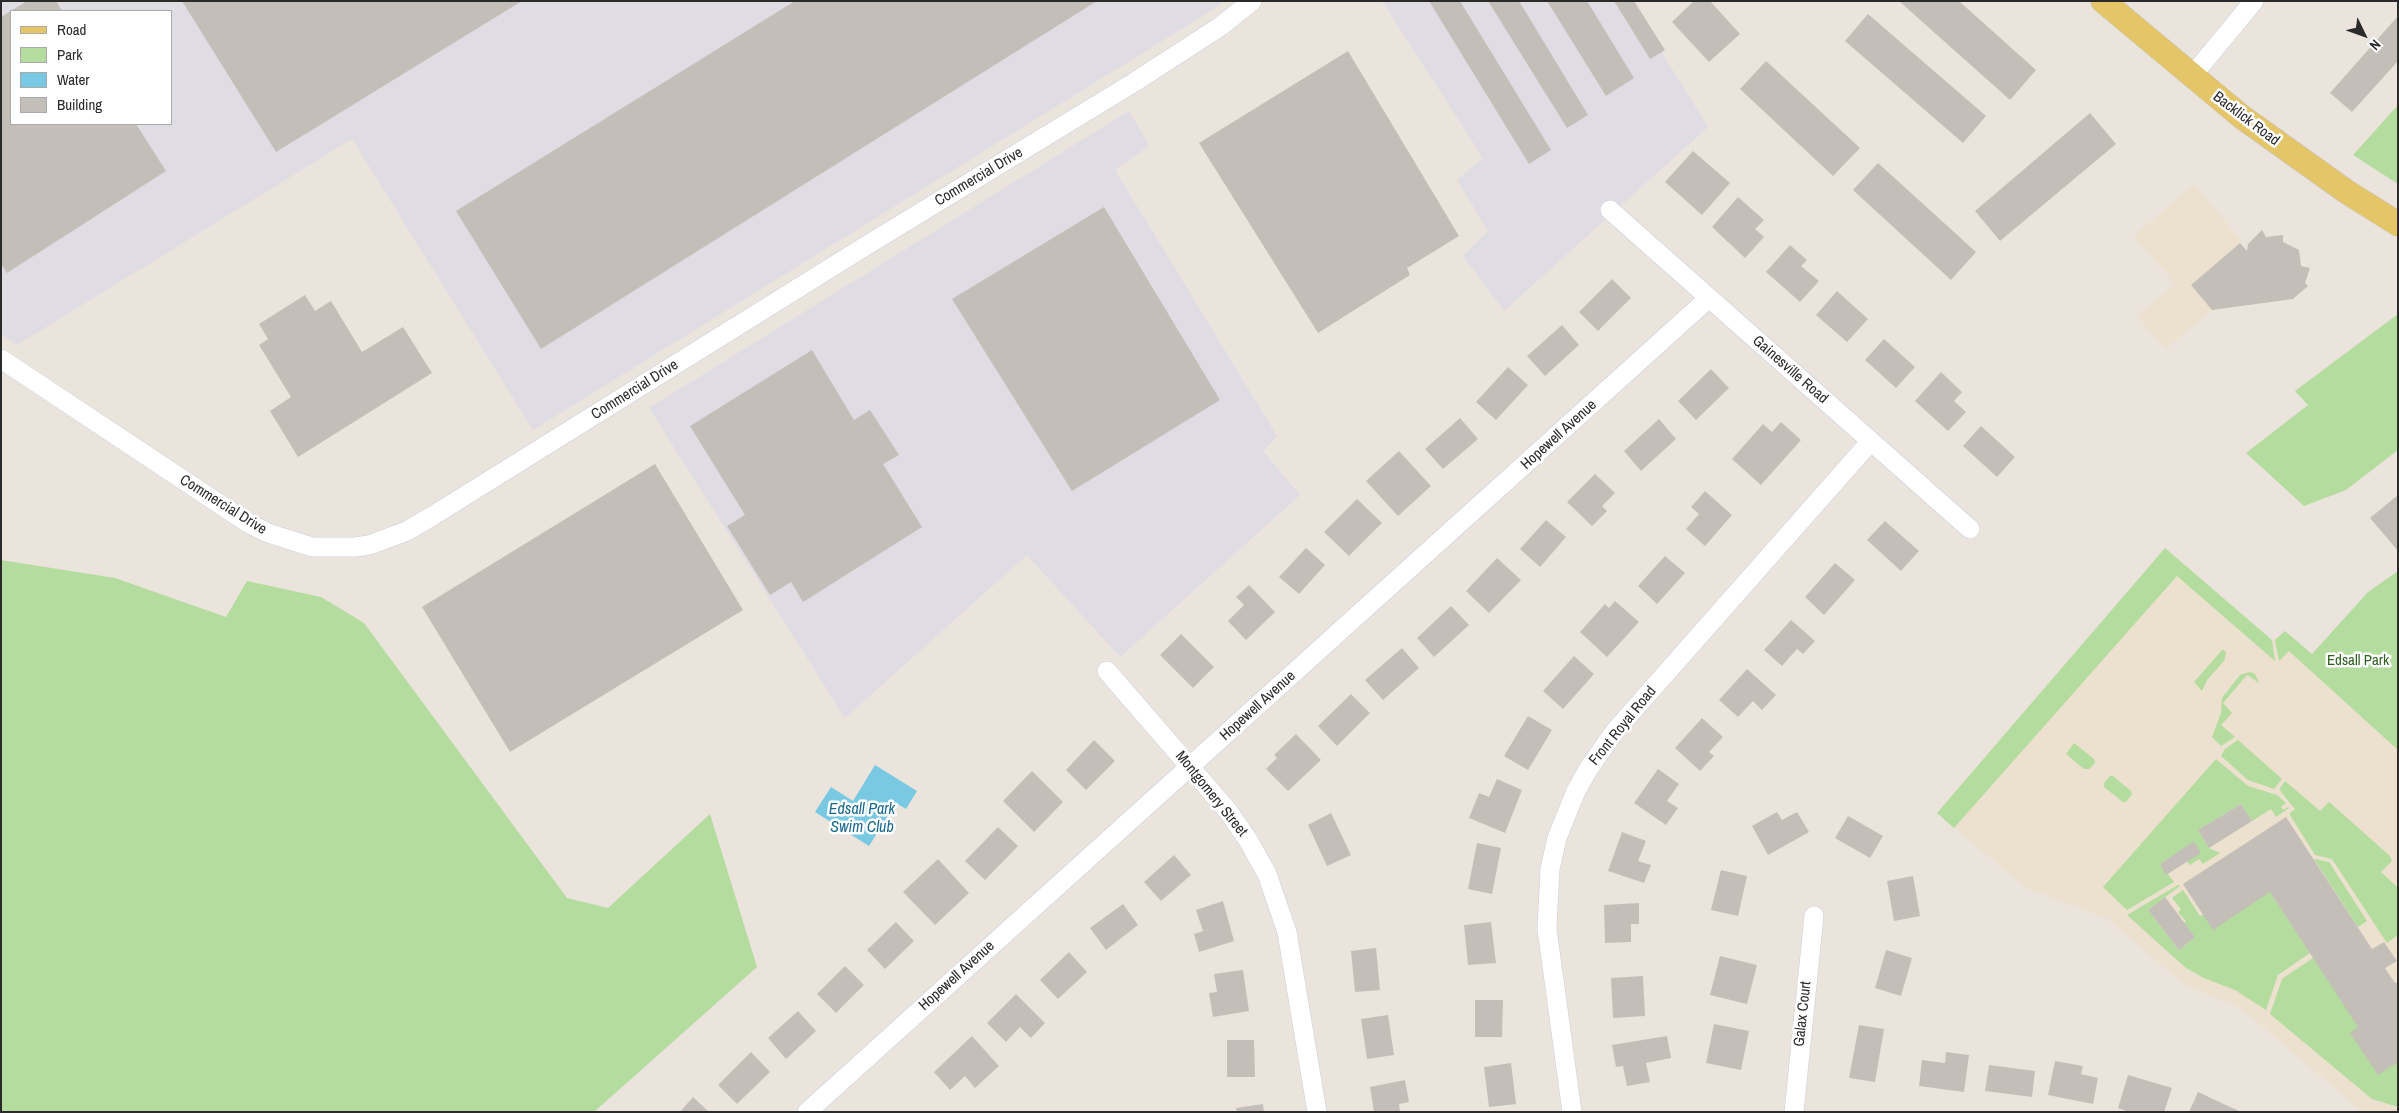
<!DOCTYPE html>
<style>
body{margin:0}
#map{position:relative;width:2399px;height:1113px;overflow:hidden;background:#eae4dd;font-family:"Archivo Narrow",sans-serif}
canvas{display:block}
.frame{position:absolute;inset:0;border:2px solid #2a2a2a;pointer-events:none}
.legend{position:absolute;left:10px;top:10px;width:162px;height:115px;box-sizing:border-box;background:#fff;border:1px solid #aaa;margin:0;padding:6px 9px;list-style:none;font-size:15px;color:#2a2a2a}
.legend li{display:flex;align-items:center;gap:10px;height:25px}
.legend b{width:25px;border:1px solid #aaa}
.north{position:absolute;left:2339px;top:10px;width:50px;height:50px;-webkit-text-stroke:4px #fff;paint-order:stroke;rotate:132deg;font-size:14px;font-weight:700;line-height:20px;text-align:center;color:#2a2a2a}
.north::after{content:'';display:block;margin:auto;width:18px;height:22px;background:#2a2a2a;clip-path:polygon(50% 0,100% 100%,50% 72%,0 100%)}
</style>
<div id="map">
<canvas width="2399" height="1113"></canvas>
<div class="frame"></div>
<ul class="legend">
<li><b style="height:6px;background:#e4c568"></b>Road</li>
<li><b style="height:14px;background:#b4dc9e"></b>Park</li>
<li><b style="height:14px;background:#79c9e3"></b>Water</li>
<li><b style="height:14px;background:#c3bfb8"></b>Building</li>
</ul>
<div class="north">N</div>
</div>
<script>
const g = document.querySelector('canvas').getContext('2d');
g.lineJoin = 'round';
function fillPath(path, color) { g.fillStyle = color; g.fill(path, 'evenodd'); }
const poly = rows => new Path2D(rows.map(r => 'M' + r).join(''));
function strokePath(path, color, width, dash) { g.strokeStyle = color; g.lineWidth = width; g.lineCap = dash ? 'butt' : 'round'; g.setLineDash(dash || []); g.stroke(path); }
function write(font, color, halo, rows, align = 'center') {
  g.font = font + ' "Archivo Narrow",sans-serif'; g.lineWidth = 5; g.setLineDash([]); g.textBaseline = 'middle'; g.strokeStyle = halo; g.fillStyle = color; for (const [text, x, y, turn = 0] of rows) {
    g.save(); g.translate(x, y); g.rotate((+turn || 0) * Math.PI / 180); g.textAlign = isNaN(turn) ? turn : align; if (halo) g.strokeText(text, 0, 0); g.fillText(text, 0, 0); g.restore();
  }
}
const industrial = poly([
 [1,1,1223,1,1217,7,533,430,352,139,17,345,1,334],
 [11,11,171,11,171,124,11,124],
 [1382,1,1630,1,1708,127,1504,311,1463,256,1488,231,1457,180,1483,158],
 [1129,111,1149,146,1115,170,1277,436,1263,451,1300,495,1120,657,1027,555,845,718,649,408]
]);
const education = poly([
 [2194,184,2242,241,2191,285,2212,310,2165,349,2137,316,2175,284,2134,236],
 [2165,548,2272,640,2285,631,2398,726,2398,1112,2365,1112,2359,1109,2249,1015,2233,1005,2185,985,2106,918,2026,888,1937,813]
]);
const green = poly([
 [2398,105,2398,184,2353,155],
 [2398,314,2398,450,2346,490,2304,506,2246,453,2308,405,2295,391],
 [2165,548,2272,640,2275,661,2177,576,1954,828,1937,813],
 [1,560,115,578,226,617,247,581,321,597,364,623,567,898,608,908,710,814,757,967,594,1112,1,1112],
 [2398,571,2398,750,2289,651,2279,661,2275,640,2285,631,2312,654,2368,592],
 [2223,649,2226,653,2224,661,2207,680,2202,691,2194,682],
 [2250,672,2255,674,2259,683,2247,675,2223,703,2232,713,2221,725,2235,737,2221,746,2212,737,2221,713,2222,698,2240,675],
 [2238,740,2282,779,2274,789,2248,780,2221,756,2225,749],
 [2074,743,2094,759,2095,763,2089,769,2084,769,2066,754],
 [2216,759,2248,786,2277,795,2286,803,2281,807,2283,810,2288,807,2289,808,2276,817,2271,809,2252,821,2241,804,2198,830,2209,848,2220,853,2203,864,2199,859,2190,865,2187,862,2194,842,2160,864,2174,882,2127,910,2103,887],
 [2110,776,2113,776,2131,791,2132,794,2126,802,2123,802,2104,787,2104,783],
 [2285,781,2320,811,2329,802,2390,856,2392,861,2381,872,2398,888,2398,935,2387,943,2332,859,2315,855,2290,815,2290,813,2295,809,2281,792,2280,788],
 [2314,859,2329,862,2367,921,2358,927],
 [2178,885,2180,886,2148,910,2179,950,2195,937,2184,923,2186,921,2178,912,2181,909,2172,898,2183,890,2200,916,2270,892,2310,953,2278,975,2266,1010,2235,990,2204,978,2186,968,2127,915],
 [2313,958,2398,1062,2398,1107,2372,1099,2270,1014,2282,979]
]);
const water = poly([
 [875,765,917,791,906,809,896,803,869,846,815,812,831,787,853,801]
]);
const building = poly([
 [27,1,56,1,62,11,11,11,11,124,136,124,166,171,7,273,1,264,1,17],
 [182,1,522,1,276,152],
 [795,1,1097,1,541,349,456,211],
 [1429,1,1460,1,1551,150,1529,164],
 [1488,1,1519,1,1588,115,1567,128],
 [1547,1,1587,1,1634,78,1606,96],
 [1614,1,1634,1,1665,50,1650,59],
 [1694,1,1710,1,1740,34,1709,62,1672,22],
 [1899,1,1959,1,2036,70,2010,100],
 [1868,14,1986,116,1963,143,1845,41],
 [2398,16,2398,61,2352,112,2330,93],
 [1348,51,1459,236,1407,268,1410,275,1318,333,1199,143],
 [1766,61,1860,148,1833,176,1740,89],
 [2090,113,2116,144,2000,241,1975,211],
 [1693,151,1730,183,1702,215,1665,182],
 [1878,163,1976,252,1951,280,1853,190],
 [1738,197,1764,220,1755,229,1764,237,1745,258,1712,227],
 [1104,207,1220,400,1072,491,952,299],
 [2262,230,2266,237,2283,235,2283,242,2299,250,2301,266,2310,268,2305,283,2308,286,2293,299,2212,310,2191,285,2240,243,2247,251,2248,244],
 [1790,245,1807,260,1801,266,1819,281,1800,302,1766,272],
 [1612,279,1631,298,1598,331,1579,312],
 [1837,291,1868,319,1847,342,1816,315],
 [305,295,315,311,331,301,362,352,403,327,432,373,298,457,270,411,291,397,259,345,268,339,259,324],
 [1562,325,1579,345,1545,376,1527,356],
 [1884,339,1915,367,1896,388,1865,360],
 [812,350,854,420,870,410,899,455,883,464,922,527,803,602,791,582,770,595,727,526,745,515,690,426],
 [1508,367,1528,385,1496,420,1476,402],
 [1711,369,1729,388,1696,420,1678,401],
 [1941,372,1962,392,1954,401,1966,412,1948,431,1915,401],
 [1460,418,1478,439,1443,469,1425,449],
 [1659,419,1676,439,1641,471,1624,451],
 [1781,422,1801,440,1761,485,1732,459,1763,424,1772,432],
 [1981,426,2015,457,1997,477,1963,446],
 [1399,451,1431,486,1398,516,1366,481],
 [655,464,743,610,510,752,422,607],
 [1595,474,1615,493,1602,506,1607,511,1592,526,1567,502],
 [1705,491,1732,515,1705,546,1686,529,1699,514,1691,507],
 [2398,495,2398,551,2370,518],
 [1357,499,1382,523,1349,556,1324,532],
 [1546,520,1566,537,1540,567,1520,549],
 [1885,521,1919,551,1901,571,1867,540],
 [1306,548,1325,565,1299,594,1279,577],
 [1665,556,1685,573,1657,604,1638,586],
 [1497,558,1521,580,1489,613,1466,591],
 [1835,563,1855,580,1824,615,1805,597],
 [1249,585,1275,612,1246,640,1228,621,1244,605,1236,597],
 [1615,601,1639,622,1607,657,1580,632,1605,604,1609,608],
 [1451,606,1469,625,1434,657,1417,638],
 [1791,620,1815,641,1803,654,1797,649,1782,666,1764,650],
 [1181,634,1214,667,1193,688,1160,655],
 [1402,648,1419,668,1383,700,1365,680],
 [1574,656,1594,674,1563,709,1543,691],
 [1747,669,1776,695,1762,710,1753,701,1738,717,1719,700],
 [1351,694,1370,713,1337,746,1318,726],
 [1528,716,1552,730,1528,770,1504,756],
 [1702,718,1723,737,1709,752,1714,756,1700,771,1675,748],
 [1296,734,1321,760,1288,791,1266,769,1277,758,1274,755],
 [1094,740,1115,761,1086,790,1066,770],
 [1658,769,1679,784,1667,801,1678,808,1666,825,1634,803],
 [1032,771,1063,802,1034,832,1003,801],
 [1497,779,1522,790,1505,833,1469,818,1479,793,1489,797],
 [2241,804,2252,821,2209,848,2198,830],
 [1777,812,1782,820,1797,812,1809,832,1768,855,1752,826],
 [1331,813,1351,855,1327,866,1308,825],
 [1848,816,1883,836,1870,858,1835,838],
 [2286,817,2372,949,2384,942,2397,961,2385,968,2395,983,2398,982,2398,1062,2378,1075,2350,1033,2358,1027,2270,892,2213,930,2183,884],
 [998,827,1018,846,985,880,965,861],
 [1622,832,1646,841,1638,861,1651,865,1644,883,1608,871],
 [2194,841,2201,853,2166,875,2160,864],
 [1477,843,1501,848,1492,894,1468,889],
 [1174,855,1191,875,1161,901,1144,882],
 [938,859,969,893,935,925,903,892],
 [1721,870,1747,876,1738,916,1711,910],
 [1913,876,1920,916,1894,921,1887,881],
 [2165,897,2195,937,2179,950,2148,910],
 [1223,901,1234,941,1199,952,1194,934,1203,931,1196,910],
 [1639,903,1639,924,1631,924,1631,942,1605,943,1604,905],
 [1123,904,1138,925,1106,950,1090,928],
 [896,922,914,941,885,969,867,950],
 [1491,922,1496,963,1468,965,1464,925],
 [1376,948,1380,990,1355,992,1351,951],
 [1886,950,1912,958,1901,996,1875,988],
 [1069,952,1087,972,1058,999,1040,980],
 [1720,956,1757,965,1747,1004,1710,995],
 [845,966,864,985,836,1013,817,994],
 [1243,970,1249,1011,1213,1017,1209,993,1217,992,1214,974],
 [1643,976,1645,1016,1613,1018,1611,978],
 [1016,994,1045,1023,1031,1038,1020,1027,1006,1042,987,1023],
 [1475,1000,1503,1000,1502,1037,1475,1037],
 [798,1011,816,1031,786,1059,768,1038],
 [1388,1015,1394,1055,1367,1059,1361,1019],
 [1714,1024,1749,1031,1741,1070,1706,1063],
 [1859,1025,1884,1029,1875,1082,1849,1078],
 [972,1036,999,1066,975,1088,965,1076,950,1090,934,1072],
 [1667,1036,1671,1058,1646,1063,1650,1082,1627,1086,1623,1066,1616,1067,1612,1045],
 [1227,1040,1254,1040,1255,1077,1227,1077],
 [751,1052,770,1072,737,1104,718,1085],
 [1946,1052,1969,1055,1964,1092,1919,1086,1922,1060,1945,1063],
 [2055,1061,2083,1066,2081,1074,2098,1078,2093,1104,2048,1095],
 [1511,1063,1516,1104,1489,1107,1484,1067],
 [1989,1065,2035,1071,2032,1097,1985,1091],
 [2128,1075,2172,1088,2164,1112,2129,1112,2118,1108],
 [1405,1080,1409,1102,1399,1104,1400,1112,1374,1112,1370,1087],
 [2198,1092,2241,1112,2189,1112],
 [693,1097,709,1112,680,1112],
 [1263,1104,1264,1112,1237,1112,1236,1108]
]);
const minor = poly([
 [2192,76,2254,1],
 [1610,210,1970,529],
 [1,359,248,523,268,533,312,547,355,547,369,545,407,531,434,515,864,247,1133,83,1221,26,1252,1],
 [1107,671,1228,811,1248,840,1267,874,1287,932,1317,1112],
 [807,1112,1709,298],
 [1572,1112,1547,929,1550,869,1557,838,1576,791,1589,768,1615,731,1871,441],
 [1794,1112,1814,916]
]);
const major = poly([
 [2103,1,2242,117,2347,192,2398,224]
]);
const streetNames = [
 ["Backlick Road",2246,119,37],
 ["Commercial Drive",979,177,-31],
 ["Gainesville Road",1790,370,41],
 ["Commercial Drive",635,390,-32],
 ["Hopewell Avenue",1559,435,-42],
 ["Commercial Drive",223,505,32],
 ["Hopewell Avenue",1258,706,-42],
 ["Front Royal Road",1623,726,-51],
 ["Montgomery Street",1211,794,51],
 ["Hopewell Avenue",957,976,-42],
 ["Galax Court",1803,1014,-84]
];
const parkNames = [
 ["Edsall Park",2358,661]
];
const waterNames = [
 ["Edsall Park",862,810],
 ["Swim Club",862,828]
];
fillPath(industrial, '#dfdde3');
fillPath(education, '#ebe1ce');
fillPath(green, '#b4dc9e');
fillPath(water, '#79c9e3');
fillPath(building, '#c3bfb8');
strokePath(minor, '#cbceda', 20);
strokePath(major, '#c3c3c3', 25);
strokePath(minor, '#fff', 19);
strokePath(major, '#e4c568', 24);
write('15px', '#2a2a2a', '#fff', streetNames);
write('15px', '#2f6020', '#fff', parkNames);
write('italic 16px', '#19688e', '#fff', waterNames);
</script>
